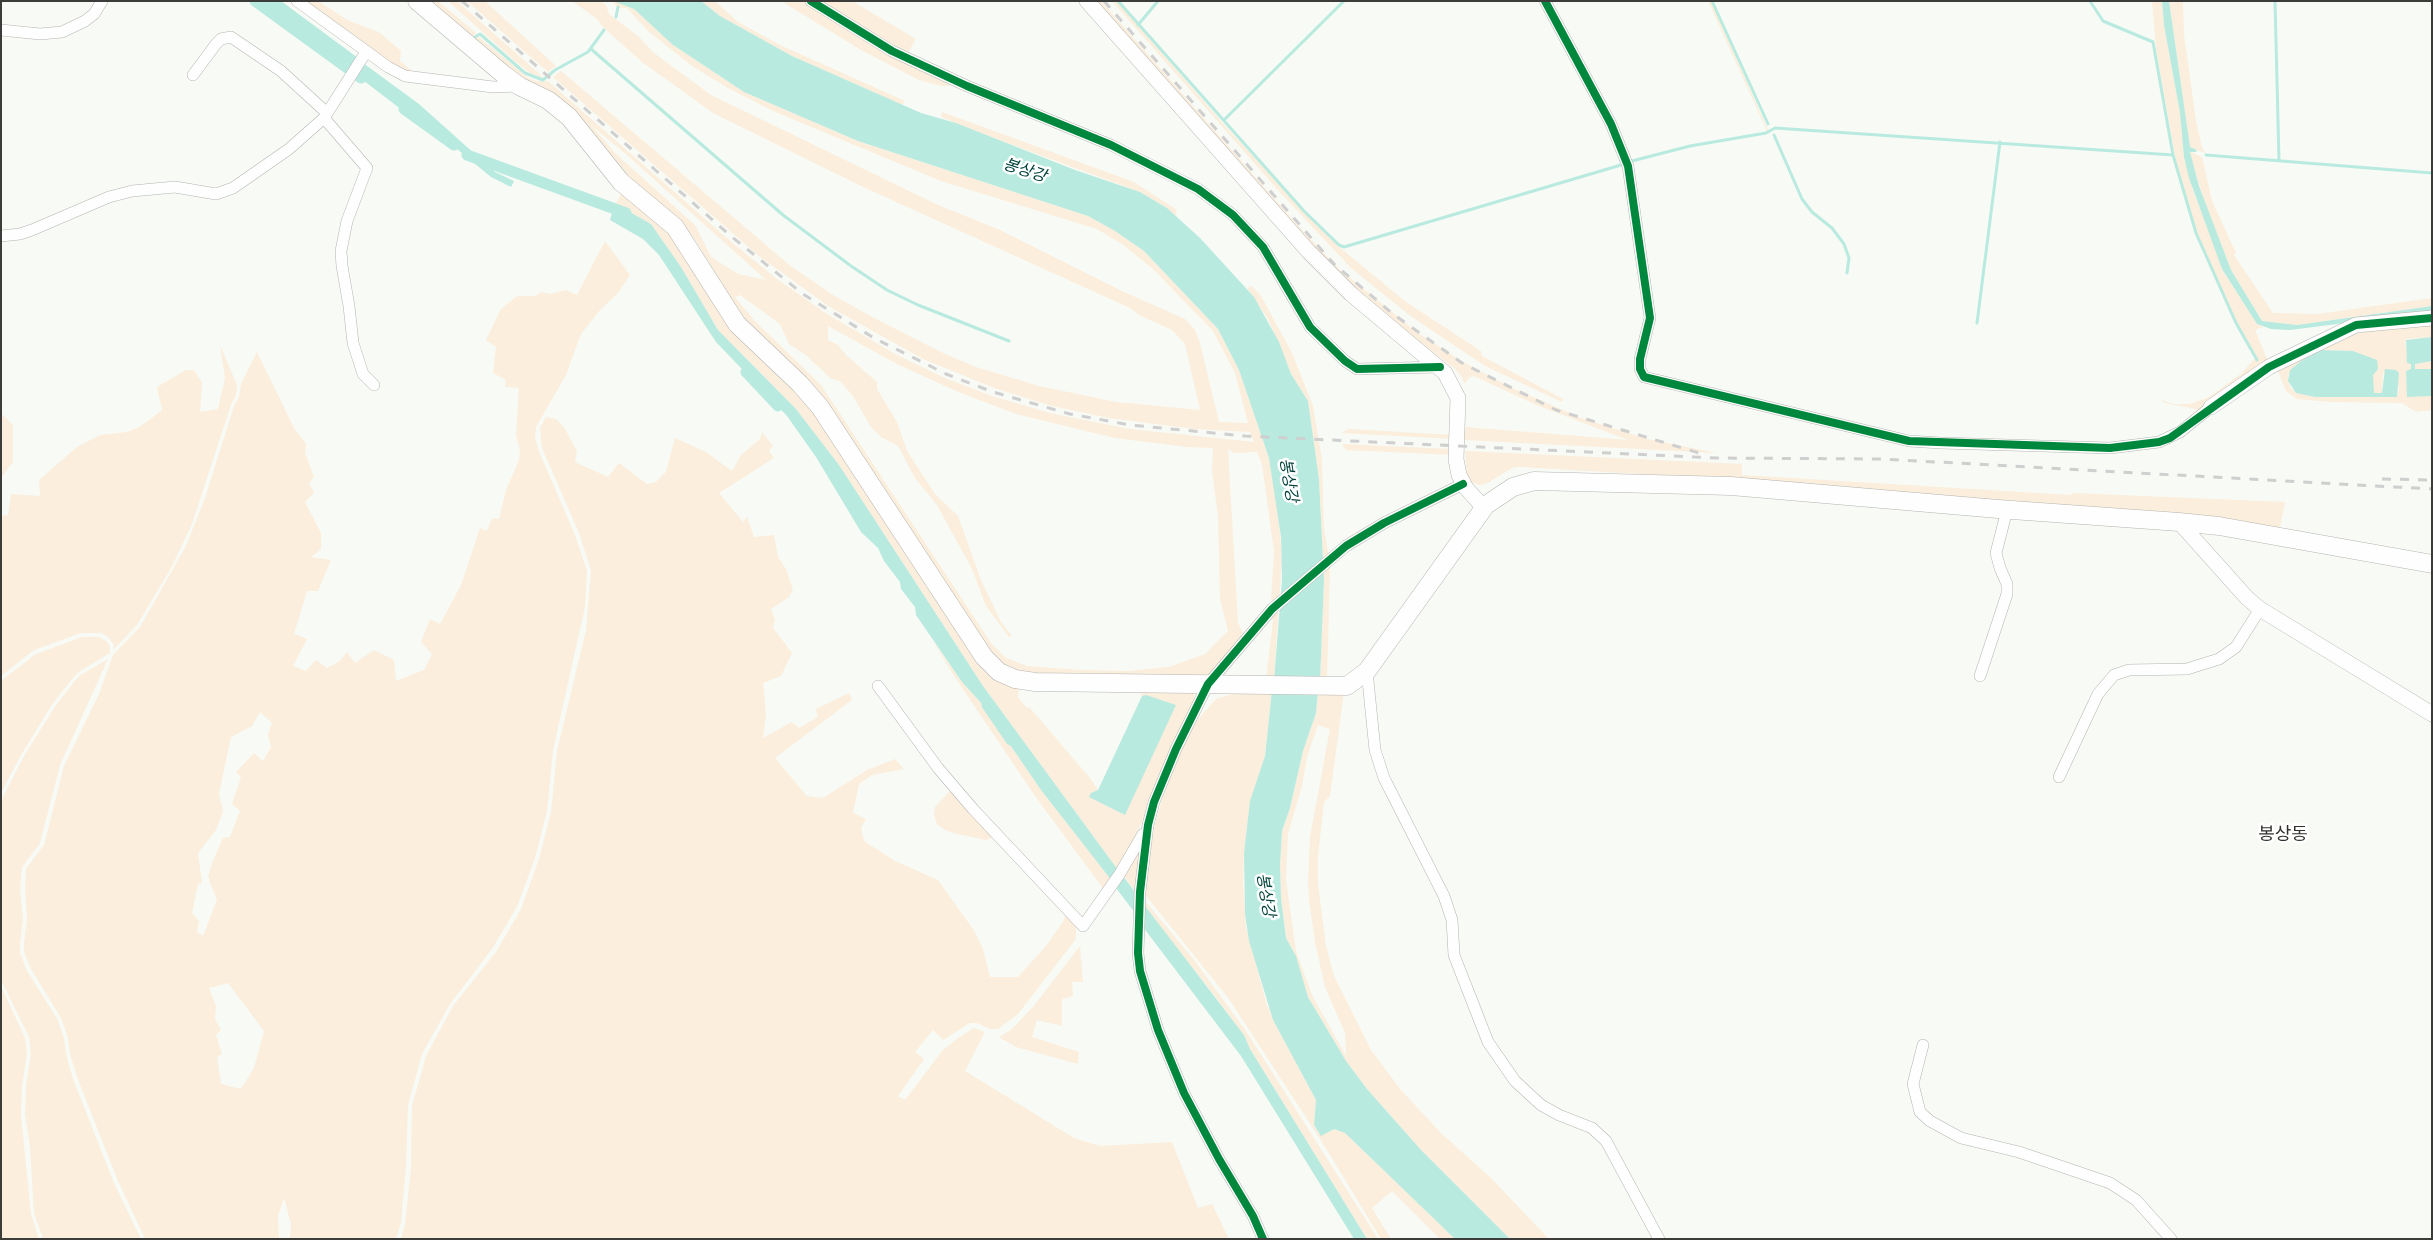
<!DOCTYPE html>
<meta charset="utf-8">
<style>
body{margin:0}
#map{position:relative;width:2433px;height:1240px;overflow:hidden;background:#f8faf5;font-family:Ubuntu,sans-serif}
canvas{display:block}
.frame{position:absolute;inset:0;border:2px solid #3c3d3a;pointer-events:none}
</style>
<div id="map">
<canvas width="2433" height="1240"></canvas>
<div class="frame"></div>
</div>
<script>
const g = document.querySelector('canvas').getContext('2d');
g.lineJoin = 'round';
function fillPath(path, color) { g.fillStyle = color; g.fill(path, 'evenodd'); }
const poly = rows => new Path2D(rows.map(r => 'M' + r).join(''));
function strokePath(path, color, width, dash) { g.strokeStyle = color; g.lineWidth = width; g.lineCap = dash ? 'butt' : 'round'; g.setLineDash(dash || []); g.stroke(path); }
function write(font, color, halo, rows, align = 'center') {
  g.font = font + ' Ubuntu,"Noto Sans KR",sans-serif'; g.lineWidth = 5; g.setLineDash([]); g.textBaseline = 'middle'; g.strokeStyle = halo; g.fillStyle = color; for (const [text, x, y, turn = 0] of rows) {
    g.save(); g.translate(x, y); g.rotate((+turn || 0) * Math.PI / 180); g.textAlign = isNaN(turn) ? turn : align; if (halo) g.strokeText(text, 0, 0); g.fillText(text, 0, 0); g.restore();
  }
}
const green = poly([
 [300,1,318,1,349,21,379,32,401,51,400,61,415,73,393,67],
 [426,1,438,1,476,33,473,36,475,38,479,37,527,77,535,81,548,81,729,240,777,279,824,312,895,354,945,378,992,396,1050,413,1130,429,1254,442,1250,432,1194,429,1109,418,1052,406,994,388,923,359,828,306,759,256,553,77,561,71,792,267,833,295,874,318,943,353,976,367,1039,386,1116,402,1200,410,1185,344,1172,330,1139,315,1130,308,861,186,713,113,642,62,603,27,597,19,572,1,601,1,606,5,609,14,638,36,654,53,711,95,938,205,1000,230,1124,292,1185,319,1195,330,1200,343,1219,422,1248,423,1235,373,1213,331,1153,269,1122,244,1097,229,941,181,773,111,728,88,692,66,648,31,627,8,619,8,613,2,623,3,634,9,673,45,744,92,858,141,1088,216,1115,231,1144,251,1218,329,1239,370,1269,458,1277,500,1282,557,1274,680,1266,681,1273,620,1270,617,1274,551,1262,464,1257,452,1234,453,1228,449,1238,623,1243,633,1209,678,1030,676,1006,668,987,648,766,344,741,315,696,241,685,228,533,88],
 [591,125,627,155,766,280,738,274,711,257,695,225,614,152],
 [740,295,780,324,789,344,806,355,831,379,840,381,853,396,871,427,881,437,898,446,915,478,937,505,972,569,986,606,1009,637,1012,636,1001,622,981,580,958,516,935,494,907,451,897,422,877,389,877,382,847,356,838,345,828,340,828,326,897,364,956,391,1016,414,1115,438,1186,447,1213,448,1212,472,1218,516,1220,599,1228,631,1205,654,1169,667,1128,671,1081,670,1027,666,1006,658,991,643,821,385,754,320,735,297],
 [448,1,457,1,544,78,530,73,517,63],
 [467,1,485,1,556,66,548,72],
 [701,1,715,1,738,22,780,45,905,101,902,105,792,56,720,16],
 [781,1,806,1,957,85,941,86,919,80,861,50],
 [817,1,852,1,916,39,907,54],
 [1094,1,1101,1,1301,229,1339,269,1418,333,1463,362,1508,386,1581,418,1647,439,1717,453,1463,440,1466,427,1628,440,1534,404,1474,376,1470,377,1464,384,1462,377,1455,369,1380,311,1335,271],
 [1112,1,1117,1,1227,128,1338,246,1406,302,1481,351,1482,356,1563,399,1562,402,1485,366,1409,315,1351,268,1277,189],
 [1708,1,1711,1,1768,130,1766,132,1766,129],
 [2152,1,2162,1,2164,25,2180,113,2184,157,2194,194,2217,249,2222,269,2257,324,2263,327,2255,330,2268,361,2200,410,2165,403,2124,376,2159,399,2173,404,2190,404,2209,397,2242,373,2254,359,2258,361,2237,323,2197,233,2178,173,2156,49],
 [2169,1,2183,1,2184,35,2196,121,2202,148,2206,153,2190,148],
 [942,112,1134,182,1177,210,1175,217,1167,208,1140,192,983,134,941,117],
 [2189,151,2202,157,2212,201,2236,253,2234,255,2273,313,2317,314,2432,298,2432,306,2297,325,2262,321,2231,270,2205,204],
 [621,194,629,194,657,216,796,385,996,675,1195,691,1192,707,1146,814,1118,870,983,686,839,465,796,409,718,330,681,267,651,224,628,211,613,209],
 [1019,687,1139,692,1142,696,1146,695,1125,815,1089,797,1098,790,1090,778,1030,708,1026,707,1018,697],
 [605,241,630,275,618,293,600,310,581,334,566,375,536,427,535,436,538,449,575,535,587,571,585,607,553,750,547,811,535,858,517,907,492,949,450,1004,422,1054,408,1105,406,1167,401,1223,396,1239,290,1239,291,1224,284,1198,278,1216,279,1239,145,1239,118,1181,77,1077,70,1054,68,1038,61,1018,31,969,24,952,24,943,27,919,25,889,26,869,44,845,64,766,99,694,113,655,140,627,186,546,205,498,234,406,239,397,241,384,257,352,294,428,306,444,305,453,314,477,309,483,314,493,305,502,321,533,321,549,311,557,331,560,318,591,307,591,294,634,307,639,293,666,306,671,316,660,327,668,340,661,347,652,355,663,374,650,394,660,396,681,424,670,432,654,421,642,430,619,440,624,461,585,480,528,487,531,492,518,499,519,506,490,519,460,520,449,516,436,519,388,505,387,506,380,493,373,496,347,486,340,501,309,517,296,535,296,541,292,550,294,566,290,577,295],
 [260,712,272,723,268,735,271,747,263,761,254,753,236,772,241,777,232,804,240,811,230,837,223,838,212,863,208,877,217,900,203,936,197,932,199,921,192,913,198,884,202,883,198,853,216,830,223,811,219,794,231,737,252,726],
 [228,983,264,1031,254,1068,241,1089,221,1084,217,1057,222,1054,216,1035,221,1030,215,1019,216,1006,209,988],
 [1252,286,1261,296,1292,353,1313,406,1322,460,1324,528,1330,564,1327,681,1320,681,1324,580,1319,479,1308,401,1291,374,1268,319,1247,288],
 [2432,321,2432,337,2406,339,2405,344,2411,363,2411,369,2406,371,2407,383,2423,396,2432,396,2432,410,2416,412,2402,403,2330,402,2297,399,2286,391,2278,371,2357,331],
 [2321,350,2353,351,2357,353,2373,374,2373,393,2382,394,2383,372,2399,387,2397,397,2315,397,2296,393,2290,387,2288,376,2290,371],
 [220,345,237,385,236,395,231,405,192,524,171,568,137,625,113,650,114,645,108,637,101,633,81,633,34,650,1,676,1,516,8,515,11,494,40,496,39,480,77,447,100,435,127,432,139,427,152,418,162,410,157,387,186,370,194,370,202,383,200,412,218,409,225,378],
 [2432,361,2432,369,2415,369,2414,364],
 [1,413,13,425,13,462,1,478],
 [546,417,556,419,564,427,577,452,575,462,608,477,619,463,647,484,656,482,666,472,675,438,706,452,732,471,741,455,760,439,762,432,773,446,769,451,774,458,719,493,743,522,747,517,754,537,774,535,778,557,786,569,793,590,789,597,771,609,775,620,773,628,792,653,781,676,763,683,766,715,763,738,792,722,799,728,818,717,816,709,849,693,852,700,775,758,807,796,823,798,867,770,895,759,904,769,872,775,859,784,853,813,866,819,861,828,864,841,895,861,938,880,975,932,983,949,990,977,1018,977,1046,946,1064,920,1066,912,1076,925,1076,939,1018,1014,998,1029,990,1029,977,1023,970,1023,943,1040,933,1030,915,1052,924,1059,898,1096,905,1100,942,1051,958,1038,974,1028,985,1032,965,1071,1074,1138,1100,1146,1172,1142,1198,1208,1212,1204,1229,1239,401,1239,405,1224,411,1168,412,1106,426,1056,453,1006,496,952,521,909,539,859,551,812,557,751,586,630,591,570,579,533,542,448,540,428],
 [1349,429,1453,435,1452,439,1341,433],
 [1342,444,1452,449,1453,455,1346,450],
 [1465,451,1742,464,1742,475,2071,495,2073,493,2285,502,2280,528,2084,508,1741,480,1520,467,1512,468,1486,484,1479,485,1471,482,1467,477],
 [82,637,99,637,106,641,110,646,110,653,77,673,53,703,21,755,1,793,1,681,36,654],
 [933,641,962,682,1001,725,1006,739,1041,790,1112,881,1105,891,1035,796,954,676],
 [108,659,60,765,40,843,22,867,20,889,23,919,20,943,20,953,27,971,58,1020,64,1038,66,1054,73,1079,114,1183,141,1239,43,1239,34,1213,30,1146,25,1114,26,1086,31,1054,29,1037,1,980,1,801,24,756,56,705,79,676],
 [1272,690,1265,756,1250,802,1244,853,1243,882,1246,927,1266,1002,1273,1020,1316,1100,1314,1125,1321,1135,1334,1129,1345,1133,1455,1239,1440,1239,1392,1191,1372,1208,1391,1239,1381,1239,1322,1142,1229,999,1143,892,1155,823,1168,780,1185,742,1198,719,1216,699,1236,693],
 [1318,691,1344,692,1330,796,1324,802,1318,857,1318,884,1326,946,1334,976,1371,1050,1401,1090,1441,1133,1491,1178,1549,1239,1510,1239,1422,1151,1367,1089,1346,1061,1308,997,1293,950,1286,938,1281,898,1280,865,1282,831,1290,808,1303,751,1316,713],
 [1318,725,1330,729,1310,837,1308,881,1309,900,1315,942,1325,987,1345,1033,1346,1056,1312,995,1296,951,1286,880,1288,834,1302,786,1307,757],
 [952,789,994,837,986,840,957,834,945,830,937,824,934,815,935,807],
 [1141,850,1138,896,1124,876,1137,851],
 [1145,901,1195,961,1246,1031,1378,1239,1367,1239,1250,1049,1244,1035,1207,986,1170,941,1145,906],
 [1080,946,1083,982,1072,982,1073,996,1062,999,1062,1026,1037,1020,1032,1037,1079,1052,1078,1064,1016,1047,999,1037,1011,1030,1033,1007],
 [1,986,25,1038,27,1054,22,1086,21,1115,31,1214,39,1239,1,1239]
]);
const water = poly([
 [259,1,281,1,358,58,351,69],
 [613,1,701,1,720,16,792,56,921,113,956,123,1075,170,1140,192,1167,208,1200,238,1254,297,1279,342,1291,374,1308,401,1319,479,1324,580,1320,681,1274,680,1282,579,1281,537,1269,458,1239,370,1218,329,1144,251,1115,231,1088,216,858,141,744,92,673,45,634,9],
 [2162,1,2169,1,2190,147,2197,150,2196,152,2190,152,2199,186,2231,270,2262,321,2297,325,2432,306,2432,312,2290,330,2271,329,2257,324,2222,269,2189,178,2184,157,2180,113,2164,25],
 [363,63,419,104,495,172,514,181,511,187,491,177,424,122,398,107,359,77,353,76],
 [613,209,628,211,651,224,681,267,718,330,796,409,839,465,983,686,1118,870,1112,881,1041,790,1006,739,1001,725,962,682,916,615,915,607,901,589,900,582,884,561,878,548,861,532,816,457,787,416,716,342,659,255,643,239,610,220],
 [2432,337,2432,361,2415,364,2415,369,2432,369,2432,396,2407,397,2406,371,2411,369,2411,364,2407,363,2406,340],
 [2321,350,2353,351,2377,360,2378,369,2373,375,2374,393,2382,393,2385,369,2396,370,2399,373,2397,397,2315,397,2296,393,2288,381,2290,370,2301,361],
 [1272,690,1318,691,1316,713,1303,751,1290,808,1282,831,1280,865,1281,898,1286,938,1296,956,1308,997,1346,1061,1367,1089,1422,1151,1510,1239,1455,1239,1345,1133,1334,1129,1321,1136,1314,1125,1316,1100,1273,1020,1249,941,1245,914,1244,853,1248,818,1250,801,1265,756],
 [1146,695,1176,705,1125,815,1089,797,1091,793,1098,790,1142,696],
 [1123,876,1138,896,1135,913,1116,888],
 [1145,906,1244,1035,1250,1049,1367,1239,1354,1239,1241,1056,1143,927]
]);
const stream = poly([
 [1118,1,1304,211,1339,245,1344,247,1621,165],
 [1712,1,1768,124],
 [2090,1,2103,21,2153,42,2173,155],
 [2275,1,2279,161],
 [616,17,618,7],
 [1138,25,1158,1],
 [475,37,480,34,525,73,543,80,555,70,588,52,604,30],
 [591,49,783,215,851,266,887,290,918,305,1009,341],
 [1224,120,1344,1],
 [1774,135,1802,199,1812,212,1832,228,1844,244,1849,258,1847,273],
 [2206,155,2432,173],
 [1632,161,1690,146,1766,133,1775,128,2173,155,2196,233,2236,323,2257,360],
 [1977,323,2000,142]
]);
const canal = poly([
 [255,1,361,78],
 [404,109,454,145],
 [467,155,626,213],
 [746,372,778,406],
 [987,705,1011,740]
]);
const street = poly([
 [297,1,388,67,405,76,493,87,519,86],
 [811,1,892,51,967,86,1111,145,1198,189,1233,215,1263,247,1310,327,1345,361,1357,369,1440,367],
 [1545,1,1611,124,1628,166,1650,318,1640,359,1640,369,1644,377,1909,441,1941,443,2110,448,2159,442,2180,432,2211,407],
 [1,30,40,34,62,32,85,21,94,14,102,1],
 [193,75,216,44,221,39,231,37,281,71,327,113],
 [324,118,367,168,347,221,341,251,342,266,349,306,353,343,363,374,374,385],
 [1,236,20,234,32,230,109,197,132,191,175,187,216,194,233,188,289,149,324,118,366,52],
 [1367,671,1375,750,1384,778,1444,896,1452,920,1454,955,1488,1042,1515,1081,1541,1105,1559,1115,1592,1128,1606,1141,1659,1239],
 [1980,676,2007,594,2007,584,2000,568,1996,553,2007,510],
 [878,686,938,768,973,809,1083,926,1119,875,1143,834],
 [2059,777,2098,694,2114,675,2129,670,2187,669,2219,659,2236,647,2260,609],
 [1923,1045,1913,1084,1920,1112,1930,1121,1961,1138,2019,1152,2110,1183,2136,1200,2171,1239],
 [1263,1239,1253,1216,1219,1159,1184,1093,1158,1030,1140,971,1138,953,1140,892,1148,825,1154,802,1176,749,1208,684,1272,609,1346,546,1384,523,1463,484]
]);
const secondary = poly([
 [1087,1,1309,252,1351,294,1445,373,1458,398,1456,459,1459,475,1466,488,1484,508],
 [2211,407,2269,367,2356,325,2432,318],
 [2179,522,2247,598,2260,609,2432,714]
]);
const primary = poly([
 [417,1,503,74,519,86,548,100,569,117,621,182,675,227,737,324,800,384,820,407,984,657,999,672,1015,679,1035,682,1347,686,1367,671,1486,505,1513,487,1534,481,1731,486,1998,509,2179,522,2219,526,2432,564]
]);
const rail = poly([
 [462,1,732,237,803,294,874,338,946,374,993,392,1070,414,1130,425,1245,436,1716,458,1882,459,2432,489],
 [1104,1,1334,264,1393,314,1462,363,1556,410,1699,453],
 [2382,479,2432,480]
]);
const cycleway = poly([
 [811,1,892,51,967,86,1111,145,1198,189,1233,215,1263,247,1310,327,1345,361,1357,369,1440,367],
 [1545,1,1611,124,1628,166,1650,318,1640,359,1640,369,1644,377,1909,441,2110,448,2159,442,2170,438,2269,367,2356,325,2432,318],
 [1263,1239,1253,1216,1219,1159,1184,1093,1158,1030,1140,971,1138,953,1140,892,1148,825,1154,802,1176,749,1208,684,1272,609,1346,546,1384,523,1463,484]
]);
const waterNames = [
 ["봉상강",1025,170,18],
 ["봉상강",1289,480,81],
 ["봉상강",1266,895,81]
];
const quarterNames = [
 ["봉상동",2283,834]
];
fillPath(green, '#fbeedc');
fillPath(water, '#b9eadf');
strokePath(stream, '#b9eadf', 3);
strokePath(canal, '#b9eadf', 11);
strokePath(street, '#b4b5b1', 12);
strokePath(secondary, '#b4b5b1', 16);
strokePath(primary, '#b4b5b1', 19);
strokePath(street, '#fefefe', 11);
strokePath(secondary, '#fefefe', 15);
strokePath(primary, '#fefefe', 18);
strokePath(rail, '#cecfce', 3, [9, 9]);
strokePath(cycleway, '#00873e', 8);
write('italic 16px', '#01423a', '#fff', waterNames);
write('18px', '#2f312c', '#fff', quarterNames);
</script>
